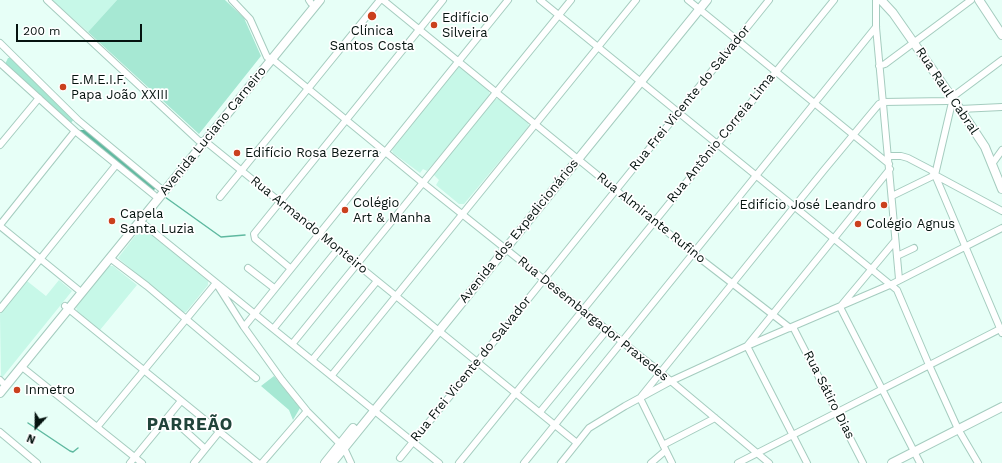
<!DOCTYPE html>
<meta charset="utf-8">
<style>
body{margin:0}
#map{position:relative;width:1002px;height:463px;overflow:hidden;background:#e7fff7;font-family:"Work Sans",sans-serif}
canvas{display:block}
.north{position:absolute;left:16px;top:407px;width:40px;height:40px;-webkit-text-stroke:3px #fff;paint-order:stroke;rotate:202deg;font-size:11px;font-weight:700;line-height:16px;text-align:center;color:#05130f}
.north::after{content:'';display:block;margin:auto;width:14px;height:18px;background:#05130f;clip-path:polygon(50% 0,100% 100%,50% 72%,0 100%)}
.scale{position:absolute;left:16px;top:24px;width:126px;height:18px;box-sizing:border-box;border:2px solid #05130f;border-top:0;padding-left:5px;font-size:12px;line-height:14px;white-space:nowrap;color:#05130f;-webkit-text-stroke:3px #fff;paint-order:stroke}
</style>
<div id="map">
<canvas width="1002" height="463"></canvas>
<div class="north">N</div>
<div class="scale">200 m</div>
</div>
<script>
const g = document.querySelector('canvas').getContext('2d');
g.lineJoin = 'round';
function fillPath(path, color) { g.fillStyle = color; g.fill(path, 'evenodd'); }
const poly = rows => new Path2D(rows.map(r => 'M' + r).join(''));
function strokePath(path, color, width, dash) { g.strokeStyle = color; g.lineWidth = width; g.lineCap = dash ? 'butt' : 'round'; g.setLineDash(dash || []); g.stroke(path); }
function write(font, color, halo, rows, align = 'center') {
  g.font = font + ' "Work Sans",sans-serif'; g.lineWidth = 3.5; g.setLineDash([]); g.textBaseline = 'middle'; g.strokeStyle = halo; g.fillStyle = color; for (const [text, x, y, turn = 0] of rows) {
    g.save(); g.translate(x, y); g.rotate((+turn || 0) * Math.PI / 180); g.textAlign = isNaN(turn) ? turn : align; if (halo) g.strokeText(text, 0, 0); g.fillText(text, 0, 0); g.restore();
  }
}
const built = poly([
 [52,0,117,0,88,32],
 [460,67,489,90,490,96,427,171,423,169,420,173,393,153,392,150,455,69],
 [495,99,499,99,528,123,529,126,464,204,459,204,436,185,439,180,433,174],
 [142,227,208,281,208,285,186,312,182,312,118,258],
 [108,266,113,266,137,285,100,330,77,311,76,307],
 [59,280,72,291,1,379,0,314,27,281,46,296]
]);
const green = poly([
 [117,0,225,0,244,18,261,56,199,134,88,32],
 [8,58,10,58,74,119,71,123,5,64],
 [274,376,300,408,293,420,289,410,261,386]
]);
const water = poly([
 [79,130,85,130,156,188,153,191]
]);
const stream = poly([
 [165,197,221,237,245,235],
 [28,423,70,451,73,452,78,448]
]);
const minor = poly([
 [47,0,199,141,205,141,577,443],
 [232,0,250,19,267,57,272,59,423,183,660,372,769,463],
 [309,0,311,3],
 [383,0,693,253,790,328],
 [540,0,897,290,929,365,958,429,978,463],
 [688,0,889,164],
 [876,0,876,27,899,279],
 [0,43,78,120,160,188],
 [0,63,75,131,154,195],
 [879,66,885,64,971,0],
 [960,109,1002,107],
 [0,145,39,98],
 [888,156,901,156,908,158,931,170,935,175,1002,333],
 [992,164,1002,150],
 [935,175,953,98],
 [935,175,1002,211],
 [892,196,935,175],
 [220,197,380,0],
 [140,221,439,463],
 [0,225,75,131],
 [0,226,81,292],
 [895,241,840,307,920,463],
 [897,256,914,248],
 [110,258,147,286,256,378],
 [248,268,274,288],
 [290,268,255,239,254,234,443,0],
 [65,306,258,463],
 [0,309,116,165],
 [244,327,508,0],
 [793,327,863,463],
 [274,328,338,249],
 [293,343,571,0],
 [313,359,377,281],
 [22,367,142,463],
 [332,375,636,0],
 [0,380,2,382],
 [540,412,607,330],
 [169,416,203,447],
 [98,426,216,283,244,327,282,380,307,411,344,448,351,463],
 [0,432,37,463],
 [663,445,715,418],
 [400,458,769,0],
 [130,463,181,401],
 [194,463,219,432],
 [262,463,307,411],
 [459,463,834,0],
 [524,463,876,27],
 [561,463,589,428,625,406,671,381,747,346,892,284,1002,228],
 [651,463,665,451],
 [672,463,640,398,824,170,879,104,883,102,947,101,1002,60],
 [738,463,1002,328],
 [807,463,747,346,890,169]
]);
const major = poly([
 [881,0,893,13,960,109,985,147,1002,189],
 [979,0,1002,35],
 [0,393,320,0],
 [325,463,353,428],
 [332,463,707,0],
 [892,463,1002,407]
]);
const markers = [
 [372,16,5,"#ca401d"],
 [434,25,4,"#ca401d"],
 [63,87,4,"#ca401d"],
 [237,153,4,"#ca401d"],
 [884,205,4,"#ca401d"],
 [345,210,4,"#ca401d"],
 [112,221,4,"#ca401d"],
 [858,224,4,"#ca401d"],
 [17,390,4,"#ca401d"]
];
const poiNames = [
 ["Edifício",442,18],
 ["Silveira",442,33],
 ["Clínica",372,31,"center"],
 ["Santos Costa",372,46,"center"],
 ["E.M.E.I.F.",71,80],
 ["Papa João XXIII",71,95],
 ["Edifício Rosa Bezerra",245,153],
 ["Colégio",353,203],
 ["Art & Manha",353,218],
 ["Edifício José Leandro",876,205,"right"],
 ["Capela",120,214],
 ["Santa Luzia",120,229],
 ["Colégio Agnus",866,224],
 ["Inmetro",25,390]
];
const streetNames = [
 ["Rua Raul Cabral",947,91,56],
 ["Rua Frei Vicente do Salvador",690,98,-51],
 ["Avenida Luciano Carneiro",213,131,-51],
 ["Rua Antônio Correia Lima",721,138,-51],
 ["Rua Almirante Rufino",651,218,39],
 ["Rua Armando Monteiro",309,225,39],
 ["Avenida dos Expedicionários",519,231,-51],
 ["Rua Desembargador Praxedes",593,319,39],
 ["Rua Frei Vicente do Salvador",471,369,-51],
 ["Rua Sátiro Dias",829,395,63]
];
const districtNames = [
 ["PARREÃO",190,425]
];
fillPath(built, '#c7f8e8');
fillPath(green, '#a6e8d3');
fillPath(water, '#5fb9a0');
strokePath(stream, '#5fb9a0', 1.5);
strokePath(minor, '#a5ccbf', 8);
strokePath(major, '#a5ccbf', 10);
strokePath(minor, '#fff', 6);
strokePath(major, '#fff', 8);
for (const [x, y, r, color] of markers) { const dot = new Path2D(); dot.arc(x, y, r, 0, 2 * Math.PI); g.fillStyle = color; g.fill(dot); strokePath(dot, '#fff', 1.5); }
write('13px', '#05130f', '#fff', poiNames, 'left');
write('13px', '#05130f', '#fff', streetNames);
g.letterSpacing = '1px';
write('bold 17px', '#21443a', '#fff', districtNames);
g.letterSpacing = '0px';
</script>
